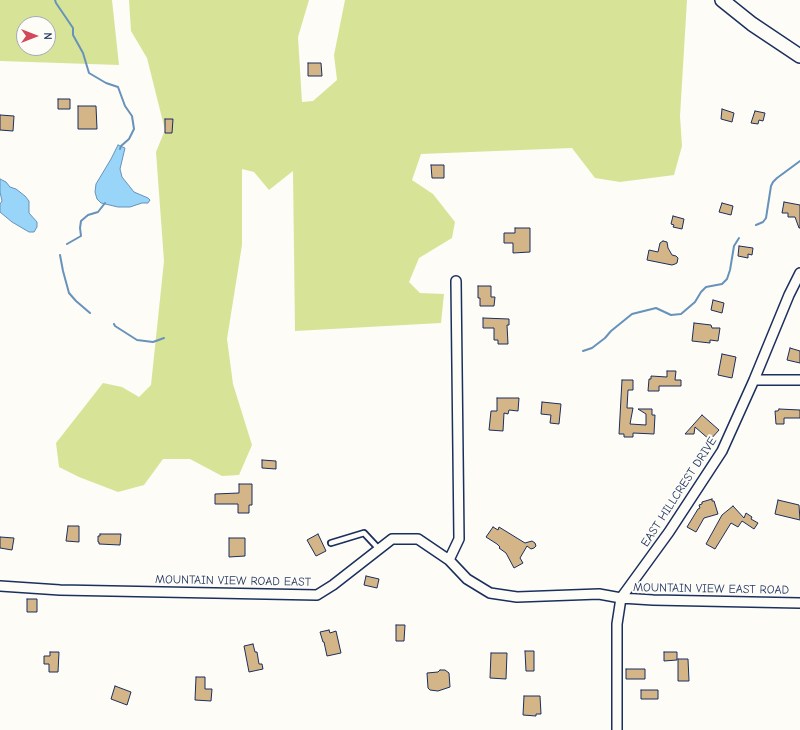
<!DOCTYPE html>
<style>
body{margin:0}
#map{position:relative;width:800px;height:730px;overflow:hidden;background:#fdfcf7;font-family:"Comic Neue",sans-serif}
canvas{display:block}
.north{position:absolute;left:16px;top:16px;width:40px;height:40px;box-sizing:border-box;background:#fdfcf7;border:1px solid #a3aaba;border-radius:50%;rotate:90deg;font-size:11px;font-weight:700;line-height:16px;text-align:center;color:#1b2f5e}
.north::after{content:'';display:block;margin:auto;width:14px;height:18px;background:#d1495b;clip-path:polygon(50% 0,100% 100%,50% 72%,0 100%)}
</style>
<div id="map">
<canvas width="800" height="730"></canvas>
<div class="north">N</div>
</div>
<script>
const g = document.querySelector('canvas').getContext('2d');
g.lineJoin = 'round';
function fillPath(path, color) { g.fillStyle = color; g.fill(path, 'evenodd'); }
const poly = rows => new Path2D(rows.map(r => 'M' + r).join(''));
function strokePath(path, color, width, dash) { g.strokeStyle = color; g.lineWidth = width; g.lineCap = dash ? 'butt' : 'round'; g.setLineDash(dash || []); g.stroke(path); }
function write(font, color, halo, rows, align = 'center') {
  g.font = font + ' "Comic Neue",sans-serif'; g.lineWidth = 4; g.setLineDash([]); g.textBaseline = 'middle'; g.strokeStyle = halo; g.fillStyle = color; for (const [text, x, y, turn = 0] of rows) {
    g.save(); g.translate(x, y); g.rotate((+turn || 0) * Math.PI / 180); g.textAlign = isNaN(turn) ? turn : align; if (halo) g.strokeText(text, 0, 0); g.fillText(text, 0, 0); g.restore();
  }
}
const green = poly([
 [0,0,112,0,119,65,0,61],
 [24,24,48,24,48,48,24,48],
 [129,0,309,0,298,37,302,102,313,101,337,80,334,55,345,0,687,0,680,116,682,146,674,175,620,182,595,178,572,148,421,154,412,180,433,194,455,222,452,238,419,258,409,282,420,293,444,294,441,323,295,331,293,171,269,190,254,172,242,169,242,245,227,339,233,384,252,445,239,475,222,476,190,459,163,459,144,485,118,492,79,477,59,467,56,443,103,383,122,387,139,397,151,385,164,261,156,152,165,130,147,58,131,31]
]);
const water = poly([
 [118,145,125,148,120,169,122,177,134,192,148,198,150,200,148,203,142,203,130,207,118,207,101,203,97,199,95,192,96,184,111,159,118,145],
 [0,179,6,182,10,187,16,189,25,196,29,201,29,213,37,222,37,227,34,232,29,232,12,222,0,212,0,204,2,201,0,192,0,179]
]);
const stream = poly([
 [55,0,56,3,73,28,73,35,83,53,89,73,106,83,118,87,125,106,132,116,134,129,129,139,121,146,120,149],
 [756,225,763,222,766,218,771,186,773,182,777,178,800,161],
 [67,244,81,236,80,228,81,221,88,215,98,212,105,203],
 [60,255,63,271,69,293,76,301,90,313],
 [114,324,115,326,137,340,153,342,164,338],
 [583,351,592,348,605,338,611,331,632,314,656,308,671,315,681,314,695,302,701,292,706,287,722,284,727,279,730,270,734,246,739,238]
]);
const building = poly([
 [308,63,321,63,322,76,308,76,308,63],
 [58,99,70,99,70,109,58,109,58,99],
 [78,106,96,106,97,129,78,129,78,106],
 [722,109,734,113,732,122,721,119,722,109],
 [755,111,765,113,763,121,759,120,758,124,751,123,755,111],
 [0,115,14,116,13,131,0,130,0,115],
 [165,119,173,119,172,133,165,133,165,119],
 [431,165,444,165,444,178,432,178,431,165],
 [784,202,800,205,800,228,799,228,795,217,788,217,788,213,782,213,784,202],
 [722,203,733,206,731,215,719,212,722,203],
 [673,216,684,219,682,229,673,227,674,225,671,224,673,216],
 [515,228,530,228,530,252,513,253,513,243,504,243,504,233,515,233,515,228],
 [663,241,667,242,668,248,672,255,676,256,678,258,677,263,675,264,672,265,647,260,649,250,658,252,660,243,663,241],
 [739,246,753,248,752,255,748,254,748,258,738,256,739,246],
 [478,286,491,286,491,297,495,297,494,306,480,306,480,298,478,298,478,286],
 [713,300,724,303,722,313,711,310,713,300],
 [483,318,509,319,509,325,507,325,508,344,498,344,498,340,494,340,494,328,483,328,483,318],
 [694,323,711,325,712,328,720,328,718,341,710,340,710,343,692,341,694,323],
 [790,348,800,351,800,363,787,360,790,348],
 [722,354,736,357,732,378,718,375,722,354],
 [667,371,676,371,675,380,681,380,681,386,659,386,659,391,648,391,649,379,651,379,651,376,667,377,667,371],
 [622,380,633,380,633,390,628,390,627,408,633,408,630,424,646,425,646,414,638,409,652,409,652,415,655,415,654,434,633,433,633,437,624,437,624,434,619,434,622,380],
 [497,398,519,398,518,411,509,410,508,414,504,413,503,431,489,430,491,411,497,411,497,398],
 [542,402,561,404,559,424,550,423,551,415,541,414,542,402],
 [779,409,800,410,800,418,784,418,784,424,776,424,775,411,778,411,779,409],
 [702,415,719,430,710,440,695,427,694,434,685,434,702,415],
 [262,460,276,461,276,469,262,468,262,460],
 [239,484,252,484,252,505,249,505,249,513,238,513,238,504,215,504,215,494,239,493,239,484],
 [712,499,712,501,714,501,718,514,704,518,696,532,687,527,698,509,700,508,699,505,702,504,702,502,712,499],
 [778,500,799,505,800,520,775,514,778,500],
 [733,506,744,518,746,513,752,517,751,519,758,523,754,529,742,521,738,527,731,523,715,549,706,544,722,515,733,506],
 [68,526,79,526,79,542,66,541,68,526],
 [493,527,498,530,499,527,525,543,532,541,535,543,536,546,534,548,531,549,527,546,520,558,523,563,514,568,506,553,499,548,500,547,497,544,486,537,493,527],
 [100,534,121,534,120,545,99,544,99,542,98,542,98,536,100,536,100,534],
 [318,534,326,551,316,556,307,540,318,534],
 [0,537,14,538,12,550,0,548,0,537],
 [229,538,245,538,245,556,229,557,229,538],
 [366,576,379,579,377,588,364,585,366,576],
 [27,599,37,599,37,612,27,612,27,599],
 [396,625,405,625,404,641,396,641,396,625],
 [329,630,330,633,336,631,341,653,327,656,324,642,323,642,320,632,329,630],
 [253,644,255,652,257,652,259,664,262,664,263,669,249,672,244,646,253,644],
 [525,651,534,651,534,671,526,671,525,651],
 [50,652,59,652,58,672,49,672,49,664,44,664,44,656,50,656,50,652],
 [664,652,677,652,677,660,664,661,664,652],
 [491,653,507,653,506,679,490,678,491,653],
 [678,659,688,659,689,681,678,681,678,659],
 [626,669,645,669,645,679,626,679,626,669],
 [440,670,445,670,449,673,450,687,438,691,430,690,428,688,427,673,438,672,440,670],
 [196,677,205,677,205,689,212,689,211,701,195,700,196,677],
 [115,686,131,692,127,705,111,699,115,686],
 [641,690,658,690,658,699,641,699,641,690],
 [524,696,540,696,541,714,536,714,536,716,523,715,524,696]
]);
const service = poly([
 [331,543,364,533,378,548]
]);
const minor = poly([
 [754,380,800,380],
 [449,560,459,539,456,281],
 [0,586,60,590,317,595,333,585,392,539,418,539,449,560,467,579,490,593,517,597,599,594,621,598,653,600,800,603],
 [617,730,617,624,621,598,669,532,722,451,754,380,789,295,800,273]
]);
const secondary = poly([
 [722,0,752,24,800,56]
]);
const streetNames = [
 ["EAST HILLCREST DRIVE",679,492,-57],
 ["MOUNTAIN VIEW ROAD EAST",233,581,1],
 ["MOUNTAIN VIEW EAST ROAD",711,589,1]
];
fillPath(green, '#d7e497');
fillPath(water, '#99d4f9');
strokePath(water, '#6792bb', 1);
strokePath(stream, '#6792bb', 2);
fillPath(building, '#d4b588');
strokePath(building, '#1b2f5e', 1);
strokePath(service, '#1b2f5e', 8);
strokePath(minor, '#1b2f5e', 12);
strokePath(secondary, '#1b2f5e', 16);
strokePath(service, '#fdfcf7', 4.5);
strokePath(minor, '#fdfcf7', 9);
strokePath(secondary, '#fdfcf7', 13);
write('12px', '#1b2f5e', '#fdfcf7', streetNames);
</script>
